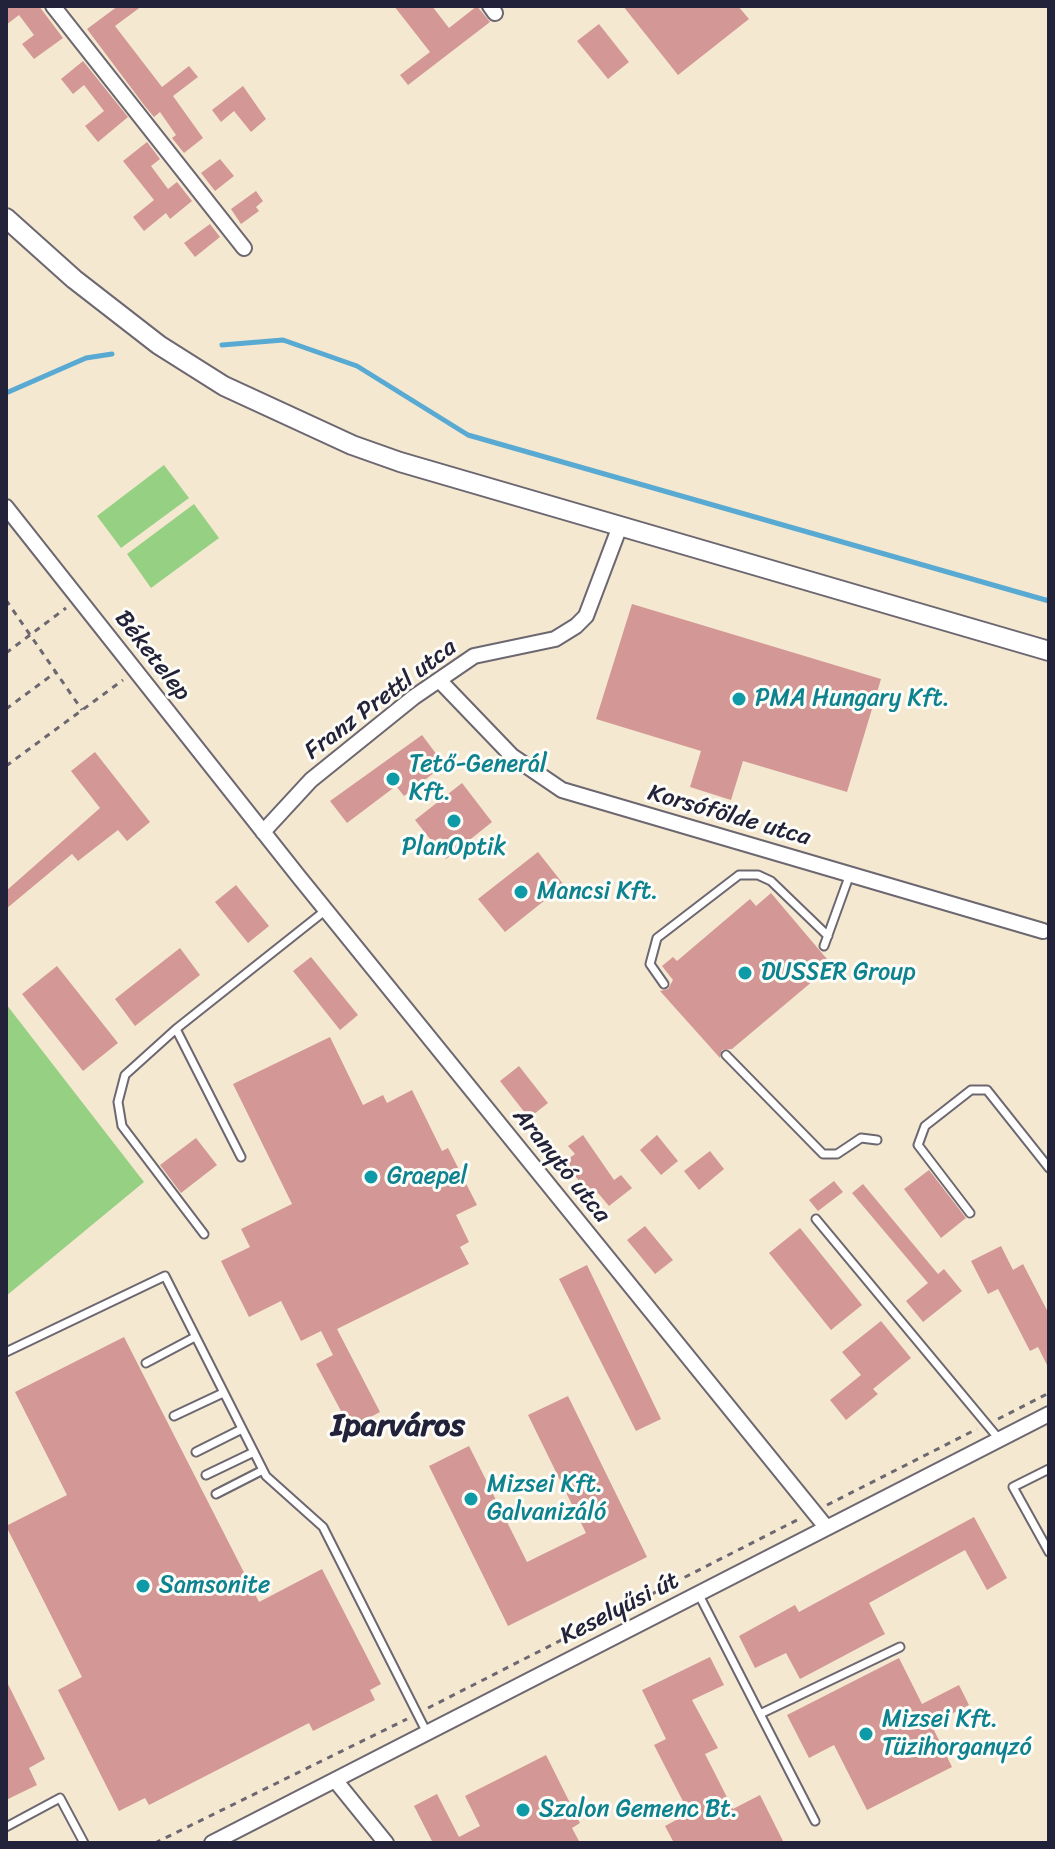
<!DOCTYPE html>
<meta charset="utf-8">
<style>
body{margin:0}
#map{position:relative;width:1055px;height:1849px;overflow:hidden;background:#f4e8d1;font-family:Sriracha,sans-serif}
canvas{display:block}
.frame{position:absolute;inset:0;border:8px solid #22223b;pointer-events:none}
</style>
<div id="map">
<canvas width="1055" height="1849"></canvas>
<div class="frame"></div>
</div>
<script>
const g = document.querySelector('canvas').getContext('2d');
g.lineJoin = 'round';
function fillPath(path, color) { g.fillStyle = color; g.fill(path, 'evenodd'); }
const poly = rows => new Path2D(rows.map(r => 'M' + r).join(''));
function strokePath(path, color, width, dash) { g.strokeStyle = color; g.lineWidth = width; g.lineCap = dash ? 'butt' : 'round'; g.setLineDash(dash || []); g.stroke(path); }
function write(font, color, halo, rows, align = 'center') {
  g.font = font + ' Sriracha,sans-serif'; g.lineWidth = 6; g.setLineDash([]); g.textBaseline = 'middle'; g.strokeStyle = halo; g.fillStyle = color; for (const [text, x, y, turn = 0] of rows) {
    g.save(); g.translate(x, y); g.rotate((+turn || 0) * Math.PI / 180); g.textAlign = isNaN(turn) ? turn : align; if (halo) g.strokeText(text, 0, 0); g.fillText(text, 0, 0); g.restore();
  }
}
const green = poly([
 [164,465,189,498,121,548,97,516],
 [194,504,219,538,151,588,127,554],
 [6,1004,144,1182,6,1296]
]);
const stream = poly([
 [222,345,283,340,357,366,468,435,1049,601],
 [6,393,86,358,112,354]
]);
const building = poly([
 [6,6,39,6,63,38,34,59,22,44,34,35,19,15,6,25],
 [118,6,142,6,115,26,162,87,189,66,198,77,173,96,203,138,184,153,172,138,176,135,160,112,154,117,144,105,87,29],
 [394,6,432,6,449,28,477,6,490,22,408,85,400,75,430,52],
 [623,6,738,6,749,19,678,75],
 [599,24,629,62,608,79,577,41],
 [83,61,128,117,98,142,85,126,104,111,84,85,73,94,61,79],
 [243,86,266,119,251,132,234,111,221,122,212,110],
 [147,142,160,159,151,166,168,189,177,182,192,201,170,219,166,213,144,231,133,217,154,200,123,161],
 [220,159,234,176,215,191,201,173],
 [256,191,263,201,256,207,259,211,241,224,231,209],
 [210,224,220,237,195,257,184,243],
 [632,604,881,679,847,792,743,761,731,800,690,787,701,751,596,719],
 [422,735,440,759,430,765,435,772,404,796,396,786,347,823,330,801],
 [95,752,150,822,127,841,118,830,78,861,72,854,6,909,6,891,100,808,71,771],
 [462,783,492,822,446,859,415,820],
 [538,852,564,885,505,932,478,899],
 [236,885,269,926,248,943,215,902],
 [771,893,832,965,732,1049,722,1050,720,1058,660,991,668,989,673,980,662,966,673,957,677,961,750,899,756,906],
 [180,948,200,975,135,1026,115,999],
 [311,957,358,1015,340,1030,293,971],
 [57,966,118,1043,83,1071,22,994],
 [330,1037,363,1105,383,1095,387,1103,412,1090,442,1151,448,1148,477,1205,456,1215,469,1242,460,1247,469,1264,337,1329,380,1412,350,1428,316,1364,333,1355,321,1331,301,1341,281,1301,249,1317,221,1261,250,1247,241,1229,292,1204,233,1084],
 [519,1066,548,1103,529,1118,500,1081],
 [583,1135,614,1180,621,1175,632,1188,609,1206,598,1193,592,1197,564,1162,575,1154,568,1146],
 [657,1135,678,1161,661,1175,640,1150],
 [196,1138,217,1165,181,1193,160,1165],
 [710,1151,724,1169,699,1190,684,1171],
 [929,1170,966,1218,941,1238,904,1189],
 [834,1181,843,1192,818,1211,809,1200],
 [863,1184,938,1274,944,1269,962,1291,923,1322,906,1301,928,1283,852,1193],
 [645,1226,673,1260,655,1274,627,1240],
 [800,1228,862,1305,831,1330,769,1253],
 [1001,1246,1013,1270,1023,1264,1049,1314,1049,1369,1038,1347,1030,1351,998,1289,988,1294,971,1261],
 [587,1265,661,1419,636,1431,559,1279],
 [881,1321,911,1358,873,1389,878,1394,846,1420,830,1400,861,1375,842,1352],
 [124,1337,259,1602,322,1569,381,1684,370,1690,375,1700,313,1731,309,1723,149,1805,145,1798,119,1811,58,1690,82,1677,6,1526,67,1495,15,1392],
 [568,1396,647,1557,508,1626,429,1466,469,1446,527,1562,586,1533,528,1415],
 [974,1517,1007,1578,987,1590,965,1550,869,1603,885,1634,800,1679,786,1653,755,1668,739,1636,795,1605,799,1612],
 [710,1657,724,1685,692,1700,718,1748,705,1754,733,1809,760,1795,784,1843,674,1843,665,1826,689,1813,654,1745,666,1739,642,1690],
 [899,1658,922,1704,959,1685,969,1705,931,1724,952,1767,867,1810,834,1745,809,1758,787,1715],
 [6,1680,45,1759,29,1768,37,1785,6,1800],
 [546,1755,580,1823,572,1828,580,1843,433,1843,414,1806,437,1794,459,1837,480,1826,465,1796]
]);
const path = poly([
 [6,600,82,710],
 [6,653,66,608],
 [6,709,56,672],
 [6,766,123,680],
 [998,1419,1049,1393],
 [827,1505,977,1429],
 [428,1708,799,1519],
 [155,1843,407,1719]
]);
const service = poly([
 [824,946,850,874],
 [664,984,650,964,657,938,739,875,758,875,771,881,828,936],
 [176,1029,241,1157],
 [726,1055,823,1154,837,1154,861,1138,877,1140],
 [970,1213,918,1145,925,1126,971,1090,987,1090,1049,1168],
 [816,1219,999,1439],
 [204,1234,122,1126,118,1102,125,1075,176,1029,326,910],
 [6,1352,165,1276,266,1476,323,1527,427,1733],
 [146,1363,195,1337],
 [174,1416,223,1393],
 [196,1452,242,1429],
 [1049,1469,1013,1487,1049,1552],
 [206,1475,254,1452],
 [216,1494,263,1470],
 [698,1593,760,1714,900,1647],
 [760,1714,815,1821],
 [6,1827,60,1798,84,1843]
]);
const minor = poly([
 [53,6,244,248],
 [490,6,495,13],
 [6,507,299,877,826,1527],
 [439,680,512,756,562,790,1043,931],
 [263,832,311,780,414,697,474,656,555,639,576,626,586,616,620,526],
 [335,1780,386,1843],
 [212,1843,1049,1414]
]);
const secondary = poly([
 [6,218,74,279,159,345,224,386,352,445,400,462,1049,651]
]);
const markers = [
 [739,699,8,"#0f9aa8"],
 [393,779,8,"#0f9aa8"],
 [454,821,8,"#0f9aa8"],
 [521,892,8,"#0f9aa8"],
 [745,973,8,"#0f9aa8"],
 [371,1177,8,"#0f9aa8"],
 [471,1499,8,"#0f9aa8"],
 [143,1586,8,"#0f9aa8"],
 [866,1734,8,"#0f9aa8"],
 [523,1810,8,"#0f9aa8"]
];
const streetNames = [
 ["Béketelep",152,656,52],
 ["Franz Prettl utca",381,700,-37],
 ["Korsófölde utca",729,816,16],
 ["Aranytó utca",561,1166,51],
 ["Keselyűsi út",620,1609,-27]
];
const cultureNames = [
 ["PMA Hungary Kft.",755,699],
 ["Tető-Generál",409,765],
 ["Kft.",409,793],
 ["PlanOptik",454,848,"center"],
 ["Mancsi Kft.",537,892],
 ["DUSSER Group",761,973],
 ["Graepel",387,1177],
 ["Mizsei Kft.",487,1485],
 ["Galvanizáló",487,1513],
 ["Samsonite",159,1586],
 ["Mizsei Kft.",882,1720],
 ["Tüzihorganyzó",882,1748],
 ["Szalon Gemenc Bt.",539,1810]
];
const districtNames = [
 ["Iparváros",398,1427]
];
fillPath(green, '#96d083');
strokePath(stream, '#58aad3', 5);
fillPath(building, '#d39895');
strokePath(service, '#6c6770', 11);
strokePath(minor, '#6c6770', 18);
strokePath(secondary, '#6c6770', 22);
strokePath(path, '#6c6770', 3, [6, 6]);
strokePath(service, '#fff', 7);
strokePath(minor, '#fff', 14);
strokePath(secondary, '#fff', 18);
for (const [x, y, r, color] of markers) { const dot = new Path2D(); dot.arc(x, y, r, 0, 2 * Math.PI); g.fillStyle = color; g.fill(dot); strokePath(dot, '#fdfcf7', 3); }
write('24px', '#22223b', '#fdfcf7', streetNames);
write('24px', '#0d838f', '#fdfcf7', cultureNames, 'left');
write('bold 32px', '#22223b', '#fdfcf7', districtNames);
</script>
